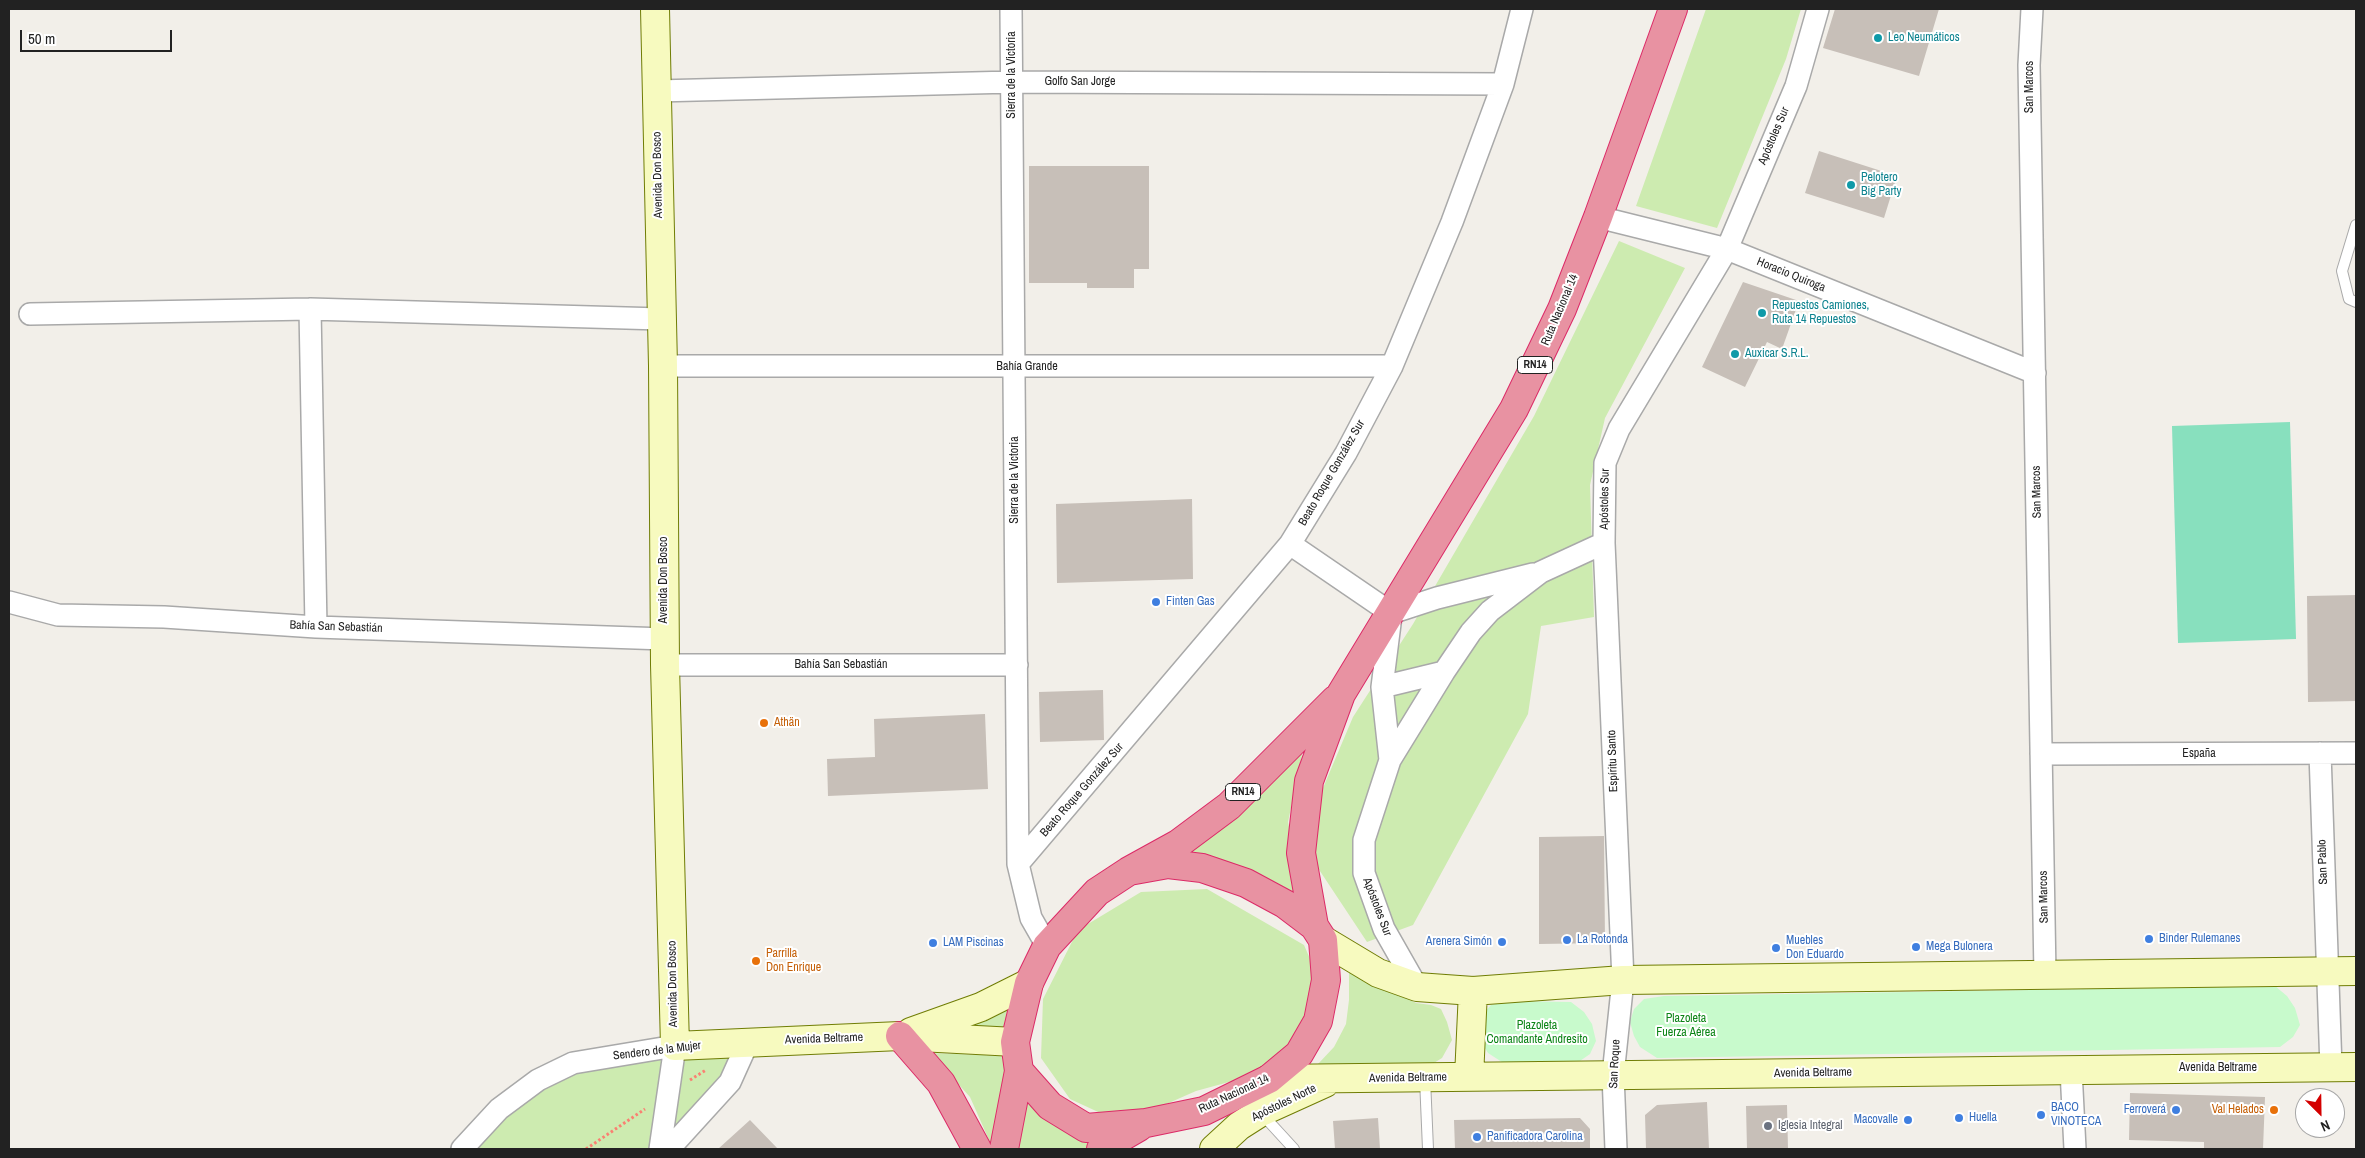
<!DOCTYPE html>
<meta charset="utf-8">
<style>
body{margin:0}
#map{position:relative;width:2365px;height:1158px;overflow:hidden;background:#f2efe9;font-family:"Archivo Narrow",sans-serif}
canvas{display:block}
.frame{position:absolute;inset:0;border:10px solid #222;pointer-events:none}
.north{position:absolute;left:2295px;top:1088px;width:50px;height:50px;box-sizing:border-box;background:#fff;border:1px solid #a7a7a7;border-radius:50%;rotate:157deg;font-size:14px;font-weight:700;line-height:20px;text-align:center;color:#222}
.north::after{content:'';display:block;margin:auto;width:18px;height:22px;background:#d40000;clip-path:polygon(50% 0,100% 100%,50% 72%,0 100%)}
.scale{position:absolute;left:20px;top:30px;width:152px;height:22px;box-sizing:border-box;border:2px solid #222;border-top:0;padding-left:6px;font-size:15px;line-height:18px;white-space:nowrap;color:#222;-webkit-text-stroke:4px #fff;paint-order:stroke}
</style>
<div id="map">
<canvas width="2365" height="1158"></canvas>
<div class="frame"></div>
<div class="north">N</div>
<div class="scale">50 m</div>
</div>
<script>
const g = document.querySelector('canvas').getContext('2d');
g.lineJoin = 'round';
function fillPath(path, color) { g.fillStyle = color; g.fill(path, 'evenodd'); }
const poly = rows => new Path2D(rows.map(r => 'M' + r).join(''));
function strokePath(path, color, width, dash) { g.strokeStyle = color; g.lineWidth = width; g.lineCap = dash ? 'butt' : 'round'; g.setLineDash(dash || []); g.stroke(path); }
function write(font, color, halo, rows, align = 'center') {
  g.font = font + ' "Archivo Narrow",sans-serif'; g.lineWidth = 4; g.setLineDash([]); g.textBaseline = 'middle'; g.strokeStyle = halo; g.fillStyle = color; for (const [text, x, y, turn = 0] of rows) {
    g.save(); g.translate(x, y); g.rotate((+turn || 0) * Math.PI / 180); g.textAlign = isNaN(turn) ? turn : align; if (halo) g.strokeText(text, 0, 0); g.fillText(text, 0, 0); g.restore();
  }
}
const grass = poly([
 [1706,9,1801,9,1786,59,1717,228,1636,206],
 [1619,241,1685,268,1605,418,1590,485,1594,617,1541,626,1528,714,1413,925,1367,942,1314,862,1320,795,1353,717,1413,624,1534,416],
 [1303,750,1288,822,1306,907,1253,871,1183,856],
 [1207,889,1304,945,1317,975,1312,1024,1262,1073,1196,1091,1146,1113,1109,1117,1070,1099,1041,1058,1043,999,1078,930,1141,892],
 [1349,966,1416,1003,1431,1005,1441,1009,1447,1022,1452,1040,1442,1058,1429,1066,1415,1064,1318,1064,1334,1047,1346,1024,1349,1000],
 [1014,1000,1010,1035,941,1031],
 [748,1042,669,1149,462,1149,573,1063],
 [930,1053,1009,1056,993,1149,970,1097],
 [1024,1092,1101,1146,1096,1149,1009,1149]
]);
const park = poly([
 [2275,986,2287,996,2295,1008,2300,1025,2293,1037,2280,1047,1657,1058,1640,1047,1634,1036,1630,1022,1634,1009,1644,999,1664,996],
 [1511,1001,1571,1002,1584,1012,1592,1024,1596,1041,1590,1054,1577,1063,1505,1064,1488,1053,1481,1042,1482,1015,1491,1005]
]);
const pitch = poly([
 [2290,422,2296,639,2178,643,2172,426]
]);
const building = poly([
 [1835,9,1939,9,1919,76,1823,48],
 [1819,151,1897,176,1884,218,1805,193],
 [1029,166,1149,166,1149,269,1134,269,1134,288,1087,288,1087,283,1029,283],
 [1743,282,1799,301,1782,349,1767,342,1745,387,1702,367],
 [1192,499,1193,579,1057,583,1056,504],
 [2356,595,2356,701,2308,702,2307,596],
 [1103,690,1104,740,1040,742,1039,692],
 [985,714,988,789,828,796,827,759,875,757,874,719],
 [1604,836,1605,943,1539,944,1539,837],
 [2130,1093,2265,1097,2263,1149,2204,1149,2204,1142,2129,1140],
 [1707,1102,1709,1149,1646,1149,1645,1115,1657,1105],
 [1787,1105,1788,1149,1747,1149,1746,1106],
 [1378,1118,1380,1149,1335,1149,1333,1121],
 [1580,1118,1590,1129,1590,1149,1455,1149,1454,1120],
 [750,1120,778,1149,718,1149]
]);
const path = poly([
 [690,1080,706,1070],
 [586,1149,645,1109]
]);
const lane = poly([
 [2356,225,2342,271,2349,299,2356,302],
 [1425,1079,1428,1149],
 [1261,1113,1294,1149]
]);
const street = poly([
 [1011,9,1018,864,1031,918,1047,946],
 [2032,9,2029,65,2045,975],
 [657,91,1012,82,1503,84],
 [1598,217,1727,249,2035,373],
 [310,309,316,627],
 [30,314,310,309,661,319],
 [663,366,1392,366],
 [1604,543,1623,980,1613,1075,1616,1149],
 [1290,544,1391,613],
 [9,602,58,615,164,617,316,627,665,639],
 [1391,613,1437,598,1533,574],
 [665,665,1017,665],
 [1382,687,1444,672],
 [2320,753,2331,1068],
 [2041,754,2356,753],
 [1390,760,1382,687,1391,616],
 [1018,864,1290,544,1346,453,1392,366,1452,222,1503,84,1522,9],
 [1417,987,1384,929,1364,873,1364,840,1390,760,1444,672,1471,632,1490,611,1541,572,1604,543,1605,463,1619,429,1727,249,1796,86,1818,9],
 [2071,1070,2075,1149],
 [462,1149,499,1109,538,1080,573,1063,675,1046,660,1149],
 [669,1149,730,1082,748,1042]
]);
const secondary = poly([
 [655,9,663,366,665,665,675,1046,900,1036,1015,1042],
 [1323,940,1378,973,1417,987,1473,991,1623,980,2356,971],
 [911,1032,981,1007,1029,983],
 [1469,1077,1473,991],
 [1269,1079,2356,1067],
 [1214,1149,1239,1126,1261,1112,1325,1083]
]);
const highway = poly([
 [1314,926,1301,853,1309,781,1341,694,1514,409,1562,309,1598,217,1673,9],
 [900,1036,941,1083,977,1149],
 [1019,1071,1050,1106,1086,1128,1146,1123,1204,1111,1269,1079,1299,1054,1318,1021,1326,980,1323,940,1314,926,1285,904,1246,883,1202,868,1168,864,1129,871],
 [1004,1149,1019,1071,1015,1042,1029,983,1047,946,1097,892,1129,871,1178,844,1229,806,1335,700],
 [1101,1149,1139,1127]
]);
const markers = [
 [1878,38,5,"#0f9aa8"],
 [1851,185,5,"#0f9aa8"],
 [1762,313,5,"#0f9aa8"],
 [1735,354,5,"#0f9aa8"],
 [1156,602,5,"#3f7fe0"],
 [764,723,5,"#e8710a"],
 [2149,939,5,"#3f7fe0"],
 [1567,940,5,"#3f7fe0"],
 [1502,942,5,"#3f7fe0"],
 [933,943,5,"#3f7fe0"],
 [1916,947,5,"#3f7fe0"],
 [1776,948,5,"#3f7fe0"],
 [756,961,5,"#e8710a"],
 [2176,1110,5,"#3f7fe0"],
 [2274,1110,5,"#e8710a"],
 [2041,1115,5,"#3f7fe0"],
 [1959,1118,5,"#3f7fe0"],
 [1908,1120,5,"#3f7fe0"],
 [1768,1126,5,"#6b7280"],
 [1477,1137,5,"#3f7fe0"]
];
const shields = [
 [1535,365,35],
 [1243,792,35]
];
const shieldNames = [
 ["RN14",1535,365],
 ["RN14",1243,792]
];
const cultureNames = [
 ["Leo Neumáticos",1888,38],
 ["Pelotero",1861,178],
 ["Big Party",1861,192],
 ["Repuestos Camiones,",1772,306],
 ["Ruta 14 Repuestos",1772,320],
 ["Auxicar S.R.L.",1745,354]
];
const streetNames = [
 ["Sierra de la Victoria",1012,75,-90],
 ["Golfo San Jorge",1080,82],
 ["San Marcos",2030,87,-90],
 ["Apóstoles Sur",1774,136,-67],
 ["Avenida Don Bosco",658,175,-91],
 ["Horacio Quiroga",1791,275,22],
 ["Ruta Nacional 14",1560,310,-67],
 ["Bahía Grande",1027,367],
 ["Beato Roque González Sur",1332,473,-60],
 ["Sierra de la Victoria",1015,480,-90],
 ["San Marcos",2037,492,-91],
 ["Apóstoles Sur",1605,499,-89],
 ["Avenida Don Bosco",664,580,-90],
 ["Bahía San Sebastián",336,627,2],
 ["Bahía San Sebastián",841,665],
 ["España",2199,754],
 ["Espíritu Santo",1613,761,-92],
 ["Beato Roque González Sur",1082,790,-49],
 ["San Pablo",2323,862,-92],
 ["San Marcos",2044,897,-91],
 ["Apóstoles Sur",1377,907,69],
 ["Avenida Don Bosco",673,984,-91],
 ["Avenida Beltrame",824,1039,-2],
 ["Sendero de la Mujer",657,1051,-7],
 ["San Roque",1615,1064,-87],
 ["Avenida Beltrame",2218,1068],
 ["Avenida Beltrame",1813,1073,-1],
 ["Avenida Beltrame",1408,1078,-1],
 ["Ruta Nacional 14",1234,1094,-25],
 ["Apóstoles Norte",1284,1103,-26]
];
const shopNames = [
 ["Finten Gas",1166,602],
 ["Binder Rulemanes",2159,939],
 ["La Rotonda",1577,940],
 ["Muebles",1786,941],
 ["Don Eduardo",1786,955],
 ["Arenera Simón",1492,942,"right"],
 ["LAM Piscinas",943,943],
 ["Mega Bulonera",1926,947],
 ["BACO",2051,1108],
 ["VINOTECA",2051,1122],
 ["Ferroverá",2166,1110,"right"],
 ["Huella",1969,1118],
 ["Macovalle",1898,1120,"right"],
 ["Panificadora Carolina",1487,1137]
];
const foodNames = [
 ["Athän",774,723],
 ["Parrilla",766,954],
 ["Don Enrique",766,968],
 ["Val Helados",2264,1110,"right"]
];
const parkNames = [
 ["Plazoleta",1686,1019],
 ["Fuerza Aérea",1686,1033],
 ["Plazoleta",1537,1026],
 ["Comandante Andresito",1537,1040]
];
const worshipNames = [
 ["Iglesia Integral",1778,1126]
];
fillPath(grass, '#cdebb0');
fillPath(park, '#c8facc');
fillPath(pitch, '#88e0be');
fillPath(building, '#c7bfb8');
strokePath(lane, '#a9a9a9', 12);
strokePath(street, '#a9a9a9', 24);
strokePath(secondary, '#707d05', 30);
strokePath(highway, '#dc2a67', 30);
strokePath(path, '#fa8072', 3, [2.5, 2.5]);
strokePath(lane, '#fff', 10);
strokePath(street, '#fff', 21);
strokePath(secondary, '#f7fabf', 28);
strokePath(highway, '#e892a2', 28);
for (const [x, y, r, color] of markers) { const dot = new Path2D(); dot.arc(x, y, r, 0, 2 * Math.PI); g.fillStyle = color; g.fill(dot); strokePath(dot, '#fff', 2); }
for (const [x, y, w] of shields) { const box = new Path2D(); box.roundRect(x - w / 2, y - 8.5, w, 17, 4); g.fillStyle = '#fff'; g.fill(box); strokePath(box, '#222', 1); }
write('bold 11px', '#222', null, shieldNames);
write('12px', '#0d838f', '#fff', cultureNames, 'left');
write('12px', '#222', '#fff', streetNames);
write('12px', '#366cbe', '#fff', shopNames, 'left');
write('12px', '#c56008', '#fff', foodNames, 'left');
write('12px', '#0c8416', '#fff', parkNames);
write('12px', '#5b616d', '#fff', worshipNames, 'left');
</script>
